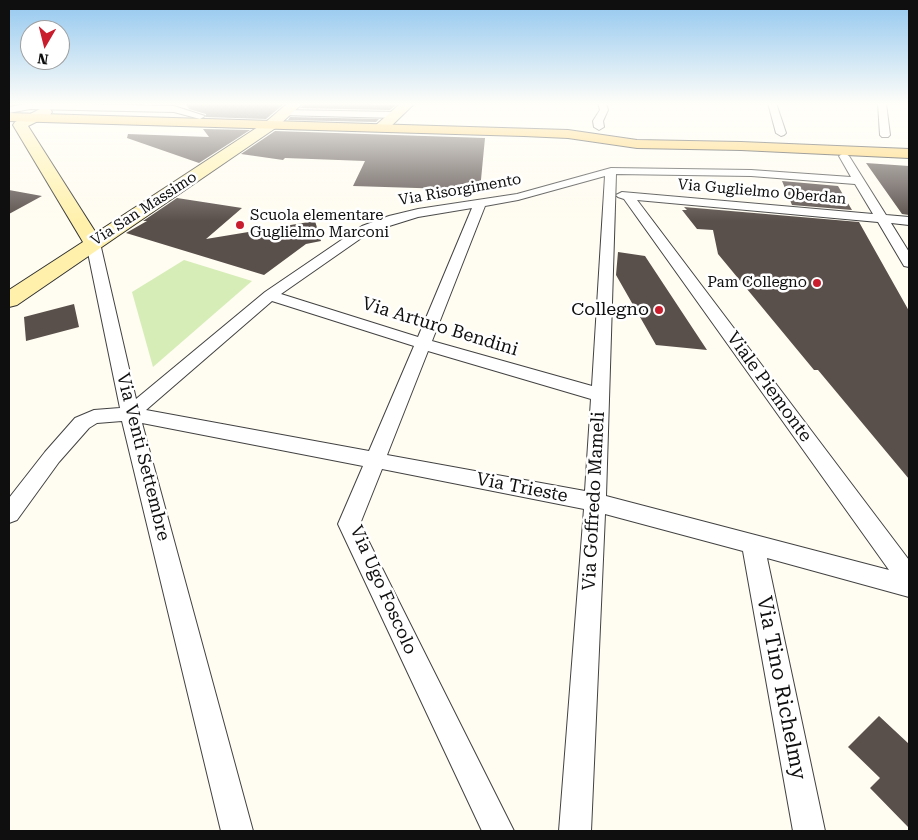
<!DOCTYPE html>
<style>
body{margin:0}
#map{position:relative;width:918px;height:840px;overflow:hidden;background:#fffcf1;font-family:"Roboto Serif",serif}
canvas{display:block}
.frame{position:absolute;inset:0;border:10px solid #0f0f0f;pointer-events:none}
.north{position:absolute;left:20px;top:20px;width:50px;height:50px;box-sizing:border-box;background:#fff;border:1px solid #9f9f9f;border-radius:50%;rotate:188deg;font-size:14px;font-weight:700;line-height:20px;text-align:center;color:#0f0f0f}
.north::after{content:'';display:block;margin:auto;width:18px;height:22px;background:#c91d2e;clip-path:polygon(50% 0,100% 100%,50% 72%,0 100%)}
</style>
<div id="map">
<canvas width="918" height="840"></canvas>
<div class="frame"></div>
<div class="north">N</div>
</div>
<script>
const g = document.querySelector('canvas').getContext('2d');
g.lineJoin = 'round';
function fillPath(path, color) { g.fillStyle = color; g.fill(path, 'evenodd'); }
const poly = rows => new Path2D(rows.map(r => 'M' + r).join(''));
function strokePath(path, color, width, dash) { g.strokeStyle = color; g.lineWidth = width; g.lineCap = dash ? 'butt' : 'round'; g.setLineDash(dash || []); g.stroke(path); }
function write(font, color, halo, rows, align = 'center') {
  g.font = font + ' "Roboto Serif",serif'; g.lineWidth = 5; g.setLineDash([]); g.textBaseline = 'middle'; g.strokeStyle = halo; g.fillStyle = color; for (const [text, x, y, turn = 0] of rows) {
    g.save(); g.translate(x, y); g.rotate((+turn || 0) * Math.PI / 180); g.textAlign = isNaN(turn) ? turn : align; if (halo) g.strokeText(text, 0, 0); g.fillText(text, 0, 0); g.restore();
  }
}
const green = poly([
 [184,260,252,281,153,367,132,292]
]);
const building = poly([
 [185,103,285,103,266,119,206,117,206,114,189,109],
 [305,103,319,103,396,105,390,110,300,108],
 [290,117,379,119,376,122,288,120],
 [203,129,250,130,199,163,127,138,128,134,209,137],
 [275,131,485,138,480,190,353,186,365,161,285,158,283,160,241,154],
 [866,163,909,166,909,215,902,214],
 [782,181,838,186,852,210,792,205],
 [9,190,42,196,9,214],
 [177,198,242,208,206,239,315,221,321,241,306,244,264,275,126,233,147,221,143,221],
 [684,207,859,222,909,311,909,479,818,370,814,370,718,254,713,230,697,229,682,210,687,210],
 [618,252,645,256,707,350,656,345,616,275],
 [74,304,79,327,26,341,24,317],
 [879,716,909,744,909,828,870,788,880,778,848,747]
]);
const street = poly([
 [30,103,174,106,205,116,200,119,174,112,30,109,9,113,9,107,30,103],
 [598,103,606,103,608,110,603,121,604,127,599,130,594,127,593,121,600,110,598,103],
 [768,103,776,103,786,133,784,135,781,136,776,133,768,103],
 [878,103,886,103,890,135,888,137,882,137,880,135,878,103],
 [283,110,396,112,401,115,396,118,280,115,279,113,283,110],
 [844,153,849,156,886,215,909,217,909,225,891,223,909,252,909,267,904,266,878,222,637,200,909,560,909,597,767,558,825,831,793,831,743,551,605,514,591,831,559,831,584,509,382,469,360,524,514,831,482,831,338,524,363,466,142,423,253,831,221,831,122,421,97,423,89,428,59,462,17,520,9,523,9,498,45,452,75,418,94,410,120,408,86,243,88,240,93,239,100,243,136,399,265,292,362,226,389,216,418,209,517,194,611,168,751,170,851,177,839,156,844,153],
 [616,174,751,176,855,184,873,214,622,192,616,195,618,197,624,199,889,570,606,496,616,174],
 [605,176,592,386,432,341,485,206,518,200,605,176],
 [472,208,418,337,281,294,370,232,418,217,472,208],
 [272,301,414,346,369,451,146,410,272,301],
 [428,351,591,399,585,491,387,455,428,351]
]);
const secondary = poly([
 [288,103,303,103,277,127,17,305,9,307,9,290,83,242,13,125,15,122,40,109,50,109,52,112,50,115,28,126,96,233,267,121,288,103],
 [401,103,415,103,386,131,376,131,374,128,376,125,401,103]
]);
const primary = poly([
 [9,113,568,130,637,140,741,142,909,149,909,158,741,150,637,148,568,138,524,136,9,121,9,113]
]);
const markers = [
 [240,225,5,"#c91d2e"],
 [817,283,5,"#c91d2e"],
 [659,310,5,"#c91d2e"]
];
const farStreetnames = [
 ["Via Risorgimento",460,190,-10],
 ["Via Guglielmo Oberdan",762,192,5],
 ["Via San Massimo",144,209,-33]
];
const farPoinames = [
 ["Scuola elementare",250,216],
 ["Guglielmo Marconi",250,233],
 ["Pam Collegno",807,283,"right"]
];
const poiNames = [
 ["Collegno",649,310]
];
const streetNames = [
 ["Via Arturo Bendini",440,327,17],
 ["Viale Piemonte",769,387,54],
 ["Via Venti Settembre",143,457,76],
 ["Via Trieste",522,488,11],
 ["Via Goffredo Mameli",594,501,-87],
 ["Via Ugo Foscolo",383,590,66]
];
const nearStreetnames = [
 ["Via Tino Richelmy",781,688,79]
];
fillPath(green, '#d6edb7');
fillPath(building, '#594f4b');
strokePath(street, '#424242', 2);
strokePath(secondary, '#313131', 2);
strokePath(primary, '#202020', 2);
fillPath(street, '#fff');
fillPath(secondary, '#fff1ac');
fillPath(primary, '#ffd061');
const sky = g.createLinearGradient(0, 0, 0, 221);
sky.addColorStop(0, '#92c7ef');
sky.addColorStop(0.47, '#fffef9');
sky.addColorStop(1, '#fffef900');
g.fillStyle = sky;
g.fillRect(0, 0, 918, 221);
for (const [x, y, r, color] of markers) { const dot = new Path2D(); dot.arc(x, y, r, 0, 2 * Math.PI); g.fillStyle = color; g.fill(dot); strokePath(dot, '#fff', 2); }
write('15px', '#0f0f0f', '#fff', farStreetnames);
write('15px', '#0f0f0f', '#fff', farPoinames, 'left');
write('18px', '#0f0f0f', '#fff', poiNames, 'right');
write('18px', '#0f0f0f', '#fff', streetNames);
write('21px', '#0f0f0f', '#fff', nearStreetnames);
</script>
